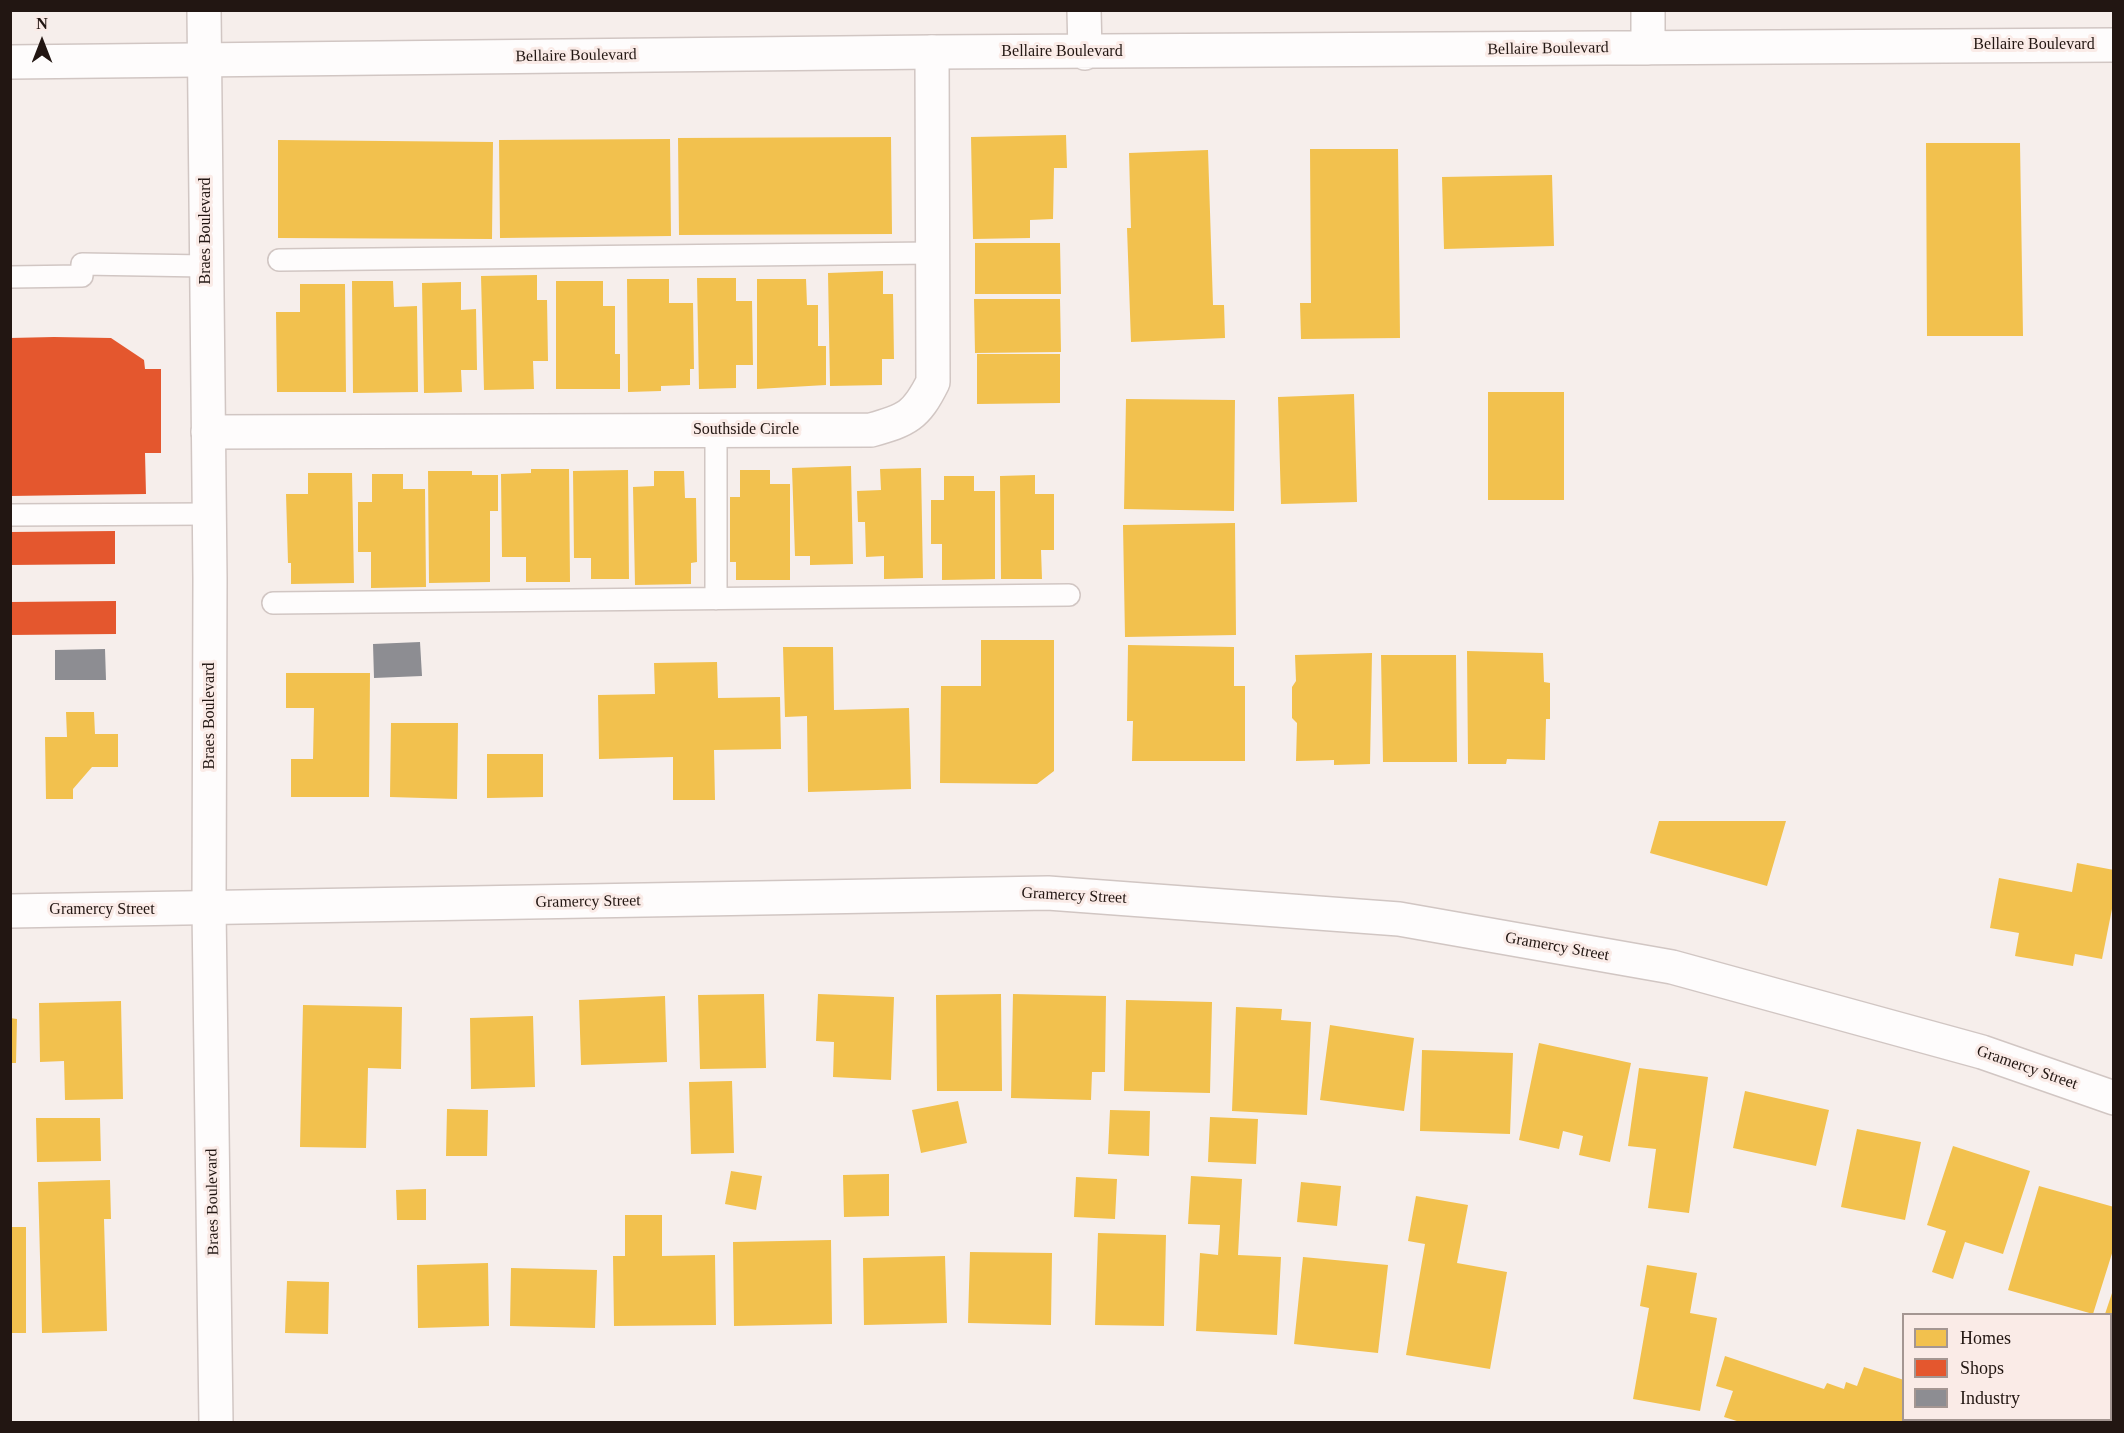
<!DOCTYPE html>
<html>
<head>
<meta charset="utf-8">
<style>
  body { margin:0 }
  #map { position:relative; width:2124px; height:1433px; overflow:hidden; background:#f6eeeb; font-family:Georgia,serif }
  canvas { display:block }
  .frame { position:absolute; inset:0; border:12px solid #221612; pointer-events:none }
  .legend { position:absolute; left:1902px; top:1313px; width:210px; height:108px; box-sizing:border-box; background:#faebe7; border:2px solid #a49692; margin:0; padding:8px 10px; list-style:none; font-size:18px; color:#221612 }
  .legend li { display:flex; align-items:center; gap:12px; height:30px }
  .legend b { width:30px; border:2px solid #a49692 }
  .north { position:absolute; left:12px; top:12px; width:60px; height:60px; -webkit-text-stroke:4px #faebe7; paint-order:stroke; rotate:0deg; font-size:16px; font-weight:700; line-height:24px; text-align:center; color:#221612 }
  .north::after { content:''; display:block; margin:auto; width:21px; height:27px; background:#221612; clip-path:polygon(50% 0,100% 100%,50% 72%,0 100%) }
</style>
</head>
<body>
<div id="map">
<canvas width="2124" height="1433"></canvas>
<div class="frame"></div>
<ul class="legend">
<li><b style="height:16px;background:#f2c14e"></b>Homes</li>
<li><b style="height:16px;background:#e4572e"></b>Shops</li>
<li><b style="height:16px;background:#8d8d92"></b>Industry</li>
</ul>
<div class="north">N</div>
</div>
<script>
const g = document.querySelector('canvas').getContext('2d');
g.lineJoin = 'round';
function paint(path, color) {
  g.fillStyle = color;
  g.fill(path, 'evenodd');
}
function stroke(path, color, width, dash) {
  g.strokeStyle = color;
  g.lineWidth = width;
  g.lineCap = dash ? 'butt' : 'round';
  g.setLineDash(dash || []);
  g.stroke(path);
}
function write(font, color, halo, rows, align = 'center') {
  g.font = font + ' Georgia,serif';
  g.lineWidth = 6;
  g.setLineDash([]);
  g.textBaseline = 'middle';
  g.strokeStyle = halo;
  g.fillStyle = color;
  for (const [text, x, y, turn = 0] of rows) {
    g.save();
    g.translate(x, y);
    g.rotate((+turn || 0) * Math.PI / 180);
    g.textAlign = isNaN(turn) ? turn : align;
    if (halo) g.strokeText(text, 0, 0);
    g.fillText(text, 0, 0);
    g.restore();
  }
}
const homes = new Path2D(`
  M1066,135L1067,168H1054L1053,219L1030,220V238L973,239L971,137Z
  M891,137L892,234L679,235L678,138Z
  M670,139L671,236L500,238L499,140Z
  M278,140L493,142L492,239L278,238Z
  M1926,143H2020L2023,336H1927Z
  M1310,149H1398L1400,338L1301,339L1300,303H1311Z
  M1208,150L1213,305H1224L1225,338L1131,342L1127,228H1131L1129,153Z
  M1552,175L1554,246L1444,249L1442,177Z
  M975,243H1060L1061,294H975Z
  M883,271V294H893L894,359H882V385L830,386L828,273Z
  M537,275V300H547L548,361H533L534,389L484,390L481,276Z
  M697,278H736V301H752L753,365H736V388L699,389Z
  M627,279H669V303H693L694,369H690V385L661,386V391L628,392Z
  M757,279H806L807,305H818V346H826V385L757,389Z
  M352,281H393L394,307L417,306L418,392L353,393Z
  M556,281H603V306H615V354H620V389H556Z
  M461,282V310L476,309L477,370H461L462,392L424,393L422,283Z
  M300,284H345L346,392H277L276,312H300Z
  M974,299H1060L1061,352L975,353Z
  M977,354H1060V403L977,404Z
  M1488,392H1564V500H1488Z
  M1354,394L1357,502L1281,504L1278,397Z
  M1126,399L1235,400L1234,511L1124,509Z
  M851,466L853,564L810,565V556H795L792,468Z
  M921,468L923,578L884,579V556L866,557L865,522H858L857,491L881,490L880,469Z
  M531,469H569L570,582H526V557H502L501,474L531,473Z
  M628,470L629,579H591V558H574L573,471Z
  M740,470H770V484H790V580H736V562H730V497H740Z
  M428,471H472V475H498V511H490V582L429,583Z
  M654,471H684L685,498H696L697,562L691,563V584L635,585L633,487L654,486Z
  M308,473H352L354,583L291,584V563H288L286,494H308Z
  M372,474H403V489H425L426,587L371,588V552H358V502H372Z
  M1035,475V494H1054V550H1041L1042,579H1001L1000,476Z
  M944,476H974V491H995V579L942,580V544H931V500H944Z
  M1235,523L1236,635L1125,637L1123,525Z
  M981,640H1054V771L1037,784L940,783L941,686H981Z
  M1128,645L1234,647V686H1245V761H1132L1133,721H1127Z
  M783,647H833L834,710L909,708L911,789L808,792L807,716L785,717Z
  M1467,651L1543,653L1544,682L1550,683V719H1546L1545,760L1507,759L1506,764H1468Z
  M1372,653L1370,764L1334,765V760L1296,761L1297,723L1292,718V687L1296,681L1295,655Z
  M1381,655H1456L1457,762H1383Z
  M717,662L718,698L780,697L781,749L714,750L715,800H673V757L599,759L598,695L655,694L654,663Z
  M286,673H370L369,797H291V759H313L314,708H286Z
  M66,712H94L95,734H118V767H92L73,789V799H46L45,737H67Z
  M391,723H458L457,799L390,797Z
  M487,754H543V797L487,798Z
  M1659,821H1786L1767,886L1650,853Z
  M2077,863L2114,870V899L2102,959L2075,954L2073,966L2015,956L2019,933L1990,928L1999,878L2072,892Z
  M764,994L766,1068L700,1069L698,995Z
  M818,994L894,997L891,1080L833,1077L834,1042L816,1041Z
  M1001,994L1002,1091H937L936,995Z
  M1013,994L1106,996L1105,1072H1092L1091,1100L1011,1098Z
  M665,996L667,1062L581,1065L579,1000Z
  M1126,1000L1212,1002L1210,1093L1124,1091Z
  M121,1001L123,1099L65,1100L64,1061L40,1062L39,1003Z
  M303,1005L402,1007L401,1069L368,1068L366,1148L300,1147Z
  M1236,1007L1282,1009L1281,1020L1311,1022L1307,1115L1232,1111Z
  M533,1016L535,1087L471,1089L470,1018Z
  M10,1018L17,1019L16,1063H10Z
  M1330,1025L1414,1038L1404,1111L1320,1100Z
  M1539,1043L1631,1063L1610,1162L1579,1155L1583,1136L1563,1131L1559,1149L1519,1140Z
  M1422,1050L1513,1053L1510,1134L1420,1131Z
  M1639,1068L1708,1077L1689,1213L1648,1208L1656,1149L1628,1146Z
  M732,1081L734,1153L691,1154L689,1082Z
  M1745,1091L1829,1110L1816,1166L1733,1148Z
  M958,1101L967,1143L921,1153L912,1110Z
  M447,1109L488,1110L487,1156H446Z
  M1110,1110L1150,1111L1149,1156L1108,1154Z
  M1210,1117L1258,1119L1256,1164L1208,1162Z
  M36,1118H100L101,1161L37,1162Z
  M1857,1129L1921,1142L1905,1220L1841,1207Z
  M1953,1146L2030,1171L2003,1254L1965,1242L1953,1279L1932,1272L1946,1231L1927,1225Z
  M731,1171L762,1176L756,1210L725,1204Z
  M889,1174V1216L844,1217L843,1175Z
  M1191,1176L1242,1179L1238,1255L1281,1257L1277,1335L1196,1331L1200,1253L1218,1255L1220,1225L1188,1224Z
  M1076,1177L1117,1179L1115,1219L1074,1217Z
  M110,1180L111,1219H104L107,1331L42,1333L38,1182Z
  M1301,1182L1341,1186L1337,1226L1297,1222Z
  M2039,1186L2114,1207V1247L2093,1314L2008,1290Z
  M426,1189V1220H397L396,1190Z
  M1416,1196L1468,1205L1457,1263L1507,1272L1490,1369L1406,1355L1425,1244L1408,1241Z
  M625,1215H662V1256L715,1255L716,1325L614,1326L613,1256H625Z
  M10,1227H26V1333H10Z
  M1098,1233L1166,1235L1164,1326L1095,1325Z
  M831,1240L832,1324L734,1326L733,1242Z
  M970,1252L1052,1253L1051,1325L968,1323Z
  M945,1256L947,1323L864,1325L863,1258Z
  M1303,1257L1388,1265L1378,1353L1294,1344Z
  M488,1263L489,1326L418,1328L417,1265Z
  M1647,1265L1697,1273L1690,1313L1717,1318L1700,1411L1633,1399L1649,1308L1640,1306Z
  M511,1268L597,1270L595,1328L510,1326Z
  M287,1281L329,1282L328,1334L285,1333Z
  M2114,1287V1333L2110,1332V1314H2105Z
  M1725,1356L1824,1389L1827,1383L1844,1389L1846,1382L1857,1386L1864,1367L1904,1380L1905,1422H1740L1724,1417L1733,1391L1716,1386Z
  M2110,1394H2114V1422H2077L2078,1420H2110Z
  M1954,1420H2019L2027,1422H1953Z`);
const shops = new Path2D(`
  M54,337L111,338L144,360L145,369H161V453H145L146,494L10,496V338Z
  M115,531V564L10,565V532Z
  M116,601V634L10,635V602Z`);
const industry = new Path2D(`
  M420,642L422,676L374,678L373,644Z
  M105,649L106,680H55V650Z`);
const lane = new Path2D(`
  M279,260L933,253
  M10,277L82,276V264L205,266
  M716,430V599
  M10,515L209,514
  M273,603L1069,595`);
const street = new Path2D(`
  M208,432L871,430C907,420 916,416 933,382L932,52
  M10,911L1048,893L1399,919L1672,967L1982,1052L2114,1098`);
const secondary = new Path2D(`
  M204,10L210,579L209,909L216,1422`);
const primary = new Path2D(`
  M1084,10L1085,53
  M1648,10V48
  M10,62L932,52L2114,45`);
const streetNames = [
  ["Bellaire Boulevard",2034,45],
  ["Bellaire Boulevard",1548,49,-1],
  ["Bellaire Boulevard",1062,52],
  ["Bellaire Boulevard",576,56,-1],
  ["Braes Boulevard",206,231,-90],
  ["Southside Circle",746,430],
  ["Braes Boulevard",210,716,-90],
  ["Gramercy Street",1074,896,3],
  ["Gramercy Street",588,902,-1],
  ["Gramercy Street",102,910],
  ["Gramercy Street",1557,947,10],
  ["Gramercy Street",2027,1068,19],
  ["Braes Boulevard",213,1202,-91]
];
paint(homes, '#f2c14e');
paint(shops, '#e4572e');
paint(industry, '#8d8d92');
stroke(lane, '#d1c6c3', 24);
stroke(street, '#d1c6c3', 36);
stroke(secondary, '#d1c6c3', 36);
stroke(primary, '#d1c6c3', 36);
stroke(lane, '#fefcfc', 21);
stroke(street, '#fefcfc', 33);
stroke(secondary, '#fefcfc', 33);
stroke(primary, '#fefcfc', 33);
write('16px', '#221612', '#faebe7', streetNames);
</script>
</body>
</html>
